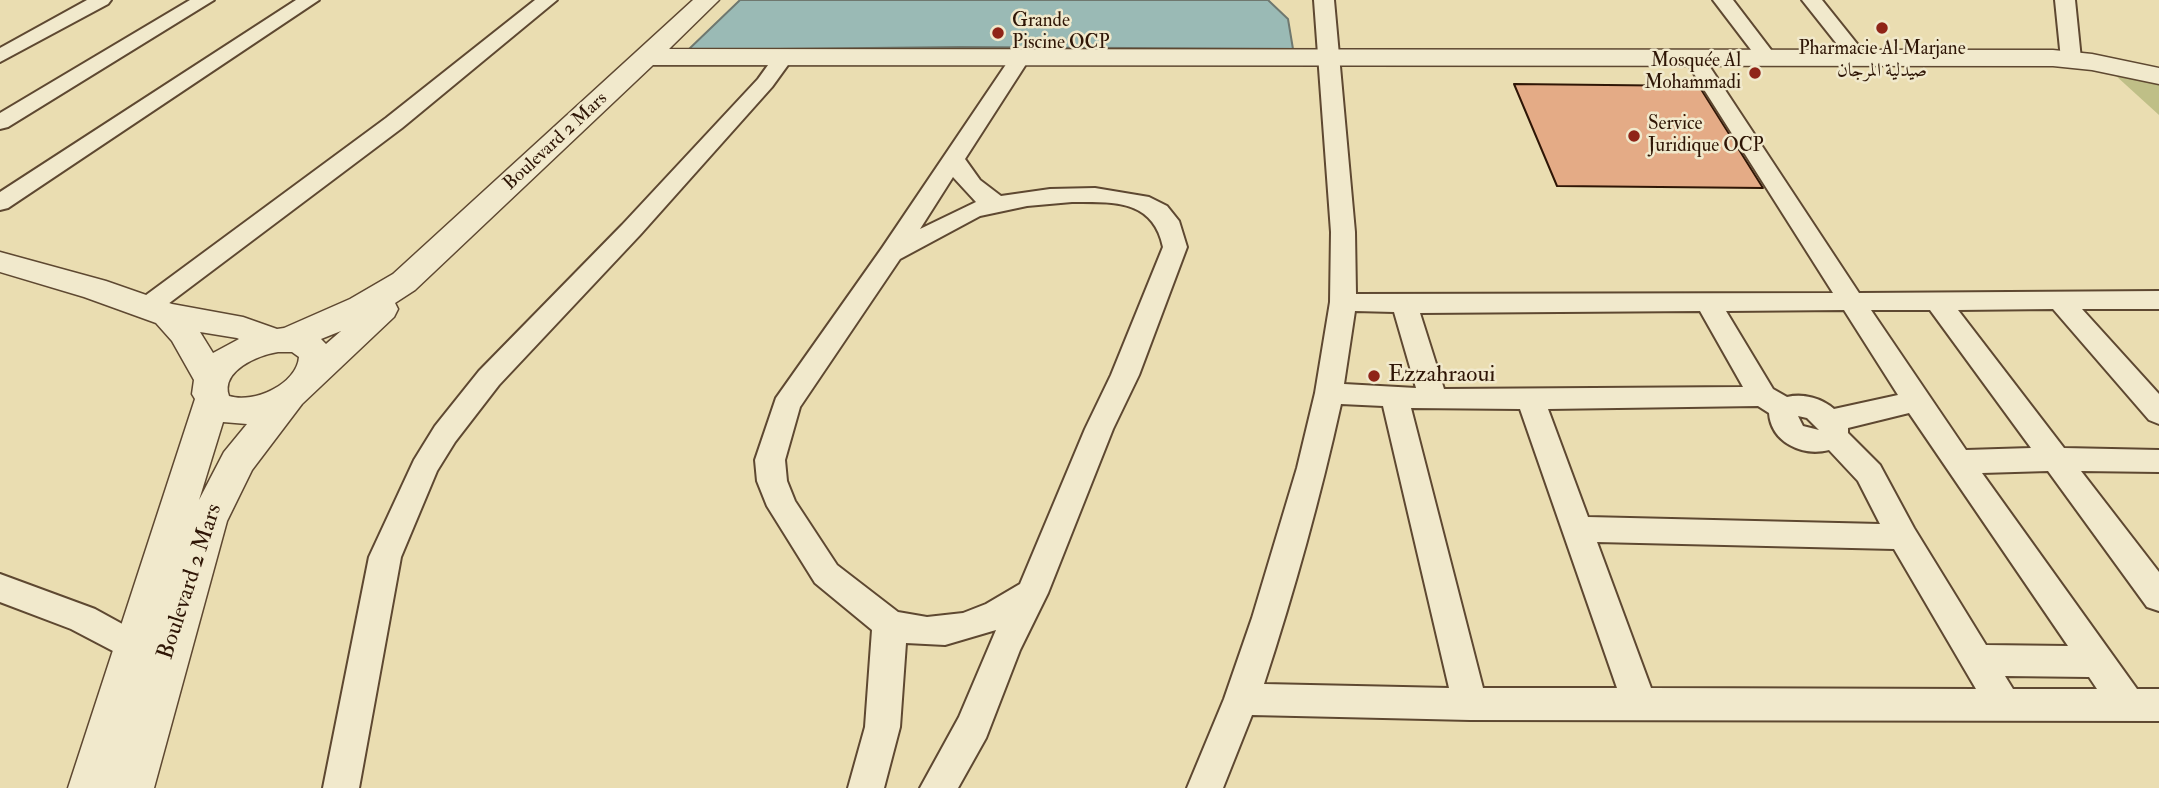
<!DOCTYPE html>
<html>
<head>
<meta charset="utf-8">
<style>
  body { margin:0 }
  canvas { display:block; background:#eaddb1 }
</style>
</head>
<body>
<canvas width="2159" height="788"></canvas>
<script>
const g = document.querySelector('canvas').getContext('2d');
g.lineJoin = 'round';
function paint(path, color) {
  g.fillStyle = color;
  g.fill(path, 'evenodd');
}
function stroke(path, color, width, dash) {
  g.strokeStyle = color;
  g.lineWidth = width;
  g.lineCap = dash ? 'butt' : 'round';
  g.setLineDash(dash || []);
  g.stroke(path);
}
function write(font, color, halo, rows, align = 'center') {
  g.font = font + ' "IM FELL Double Pica",Amiri,serif';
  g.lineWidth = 5;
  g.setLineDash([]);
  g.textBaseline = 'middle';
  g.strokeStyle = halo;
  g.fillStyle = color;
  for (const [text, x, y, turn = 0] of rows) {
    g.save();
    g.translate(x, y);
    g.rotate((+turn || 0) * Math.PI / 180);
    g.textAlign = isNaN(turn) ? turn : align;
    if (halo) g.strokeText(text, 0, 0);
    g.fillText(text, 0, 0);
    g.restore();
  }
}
const green = new Path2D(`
  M2115,75L2159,84V115Z`);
const water = new Path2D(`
  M740,0H1268L1288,19L1293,49L960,47L688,50Z`);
const building = new Path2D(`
  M1514,84L1699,86L1763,188L1557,186Z`);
const minor = new Path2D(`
  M87,0H111L108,4L0,62V48Z
  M190,0H214L8,127L0,129V113Z
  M296,0H319L8,208L0,210V192Z
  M535,0H557L402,128L156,313L147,316L138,313L134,307L138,301L386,118Z
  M1314,0H1334L1355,232L1356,294L1833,293L1684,58L1687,54H1701L1704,58L1859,293L2159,291V309H2082L2159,394V424L2149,420L2053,309L1958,310L2064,448L2159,450V472L2081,471L2159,572V611L2147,607L2048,471L1982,473L2137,689H2159V721L1470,720L1252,715L1223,788H1187L1224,699L1252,618L1297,468L1315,393L1330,302L1331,232ZM1844,310L1898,395L1834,409C1822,398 1803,393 1787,397L1773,389L1726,311ZM1871,310H1930L2031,448L1966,450ZM1355,311L1394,312L1416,388L1344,384ZM1700,311L1743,387L1444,389L1420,313ZM1341,404L1383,406L1449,688L1264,684C1294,592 1320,499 1341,404ZM1758,406L1769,413C1771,442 1802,457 1829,450L1858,481L1880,524L1588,517L1548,409ZM1411,408L1520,409L1617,688H1483ZM1909,413L2068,646L1986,645L1914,528L1880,465L1848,433V428ZM1798,416L1807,418L1819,430L1803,426ZM1597,542L1894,549L1976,689L1651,688ZM2005,676L2089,677L2097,689H2013Z
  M1713,0H1733L1778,59L1775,63H1761Z
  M1802,0H1822L1866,55L1869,59L1866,63H1852Z
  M2055,0H2075L2081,59L2078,63H2064L2061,59Z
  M783,52L790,54L793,58L772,87L640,235L499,385L455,442L437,471L401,557L359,788H323L369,557L414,460L435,426L479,371L622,225L758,79L776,54Z
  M1020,52L1027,54L1030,58L965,159L980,180L1001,196L1050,189L1095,188L1149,197L1167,206L1179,221L1187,247L1139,375L1113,429L1048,593L1020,650L986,738L958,788H920L959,717L996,630L945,645L906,643L900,727L884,788H848L865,727L872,630L815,583L767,506L757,481L755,460L776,398L882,248L1013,54ZM953,177L976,202L920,229ZM1072,202C1113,202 1153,199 1163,247L1111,375L1085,429L1020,584L986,604L963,613L927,617L898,612L837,565L795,501L787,481L785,460L800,407L900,259L980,216L1027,206Z
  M0,574L95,609L146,637L151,647L146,657L134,662L71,629L0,602Z`);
const tertiary = new Path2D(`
  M693,0H719L669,49L2053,50L2092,54L2159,68V84L2092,70L2053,66L653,65L415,290L395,303L398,309L394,317L302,404L252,470L227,521L154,788H68L195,399L192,394L194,380L172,341L156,323L84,297L0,272V252L106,281L172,304L243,317L277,329L284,328L350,299L393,274ZM341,331L326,344L321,339ZM200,332L237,338L239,339L213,353ZM278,352H292L299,357C297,384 254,404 229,396C220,371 258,355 278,352ZM223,422L247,424L224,452L199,500Z`);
const markers = [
  [1882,28,7,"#8f2418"],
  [998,33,7,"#8f2418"],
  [1755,73,7,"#8f2418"],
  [1634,136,7,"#8f2418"],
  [1374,376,7,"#8f2418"]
];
const farPoinames = [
  ["Grande",1012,22],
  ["Piscine OCP",1012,44],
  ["Pharmacie Al Marjane",1882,50,"center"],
  ["صيدلية المرجان",1882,72,"center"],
  ["Mosquée Al",1741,62,"right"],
  ["Mohammadi",1741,84,"right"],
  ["Service",1648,125],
  ["Juridique OCP",1648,147]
];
const farStreetnames = [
  ["Boulevard 2 Mars",556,142,-43]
];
const poiNames = [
  ["Ezzahraoui",1388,376]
];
const streetNames = [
  ["Boulevard 2 Mars",191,582,-72]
];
paint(green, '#bfbf87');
paint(water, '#9abab5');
stroke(water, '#6f786f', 2);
paint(building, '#e4ab86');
stroke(building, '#2f1606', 2);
stroke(minor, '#5e4831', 4);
stroke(tertiary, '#5e4831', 3);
paint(minor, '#f1e9cc');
paint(tertiary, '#f1e9cc');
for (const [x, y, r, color] of markers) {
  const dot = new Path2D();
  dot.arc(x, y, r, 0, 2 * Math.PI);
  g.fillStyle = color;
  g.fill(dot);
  stroke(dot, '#f1e9cc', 2.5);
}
write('19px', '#2f1606', '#f1e9cc', farPoinames, 'left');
write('19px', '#2f1606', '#f1e9cc', farStreetnames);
write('23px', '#2f1606', '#f1e9cc', poiNames, 'left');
write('23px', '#2f1606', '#f1e9cc', streetNames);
</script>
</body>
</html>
